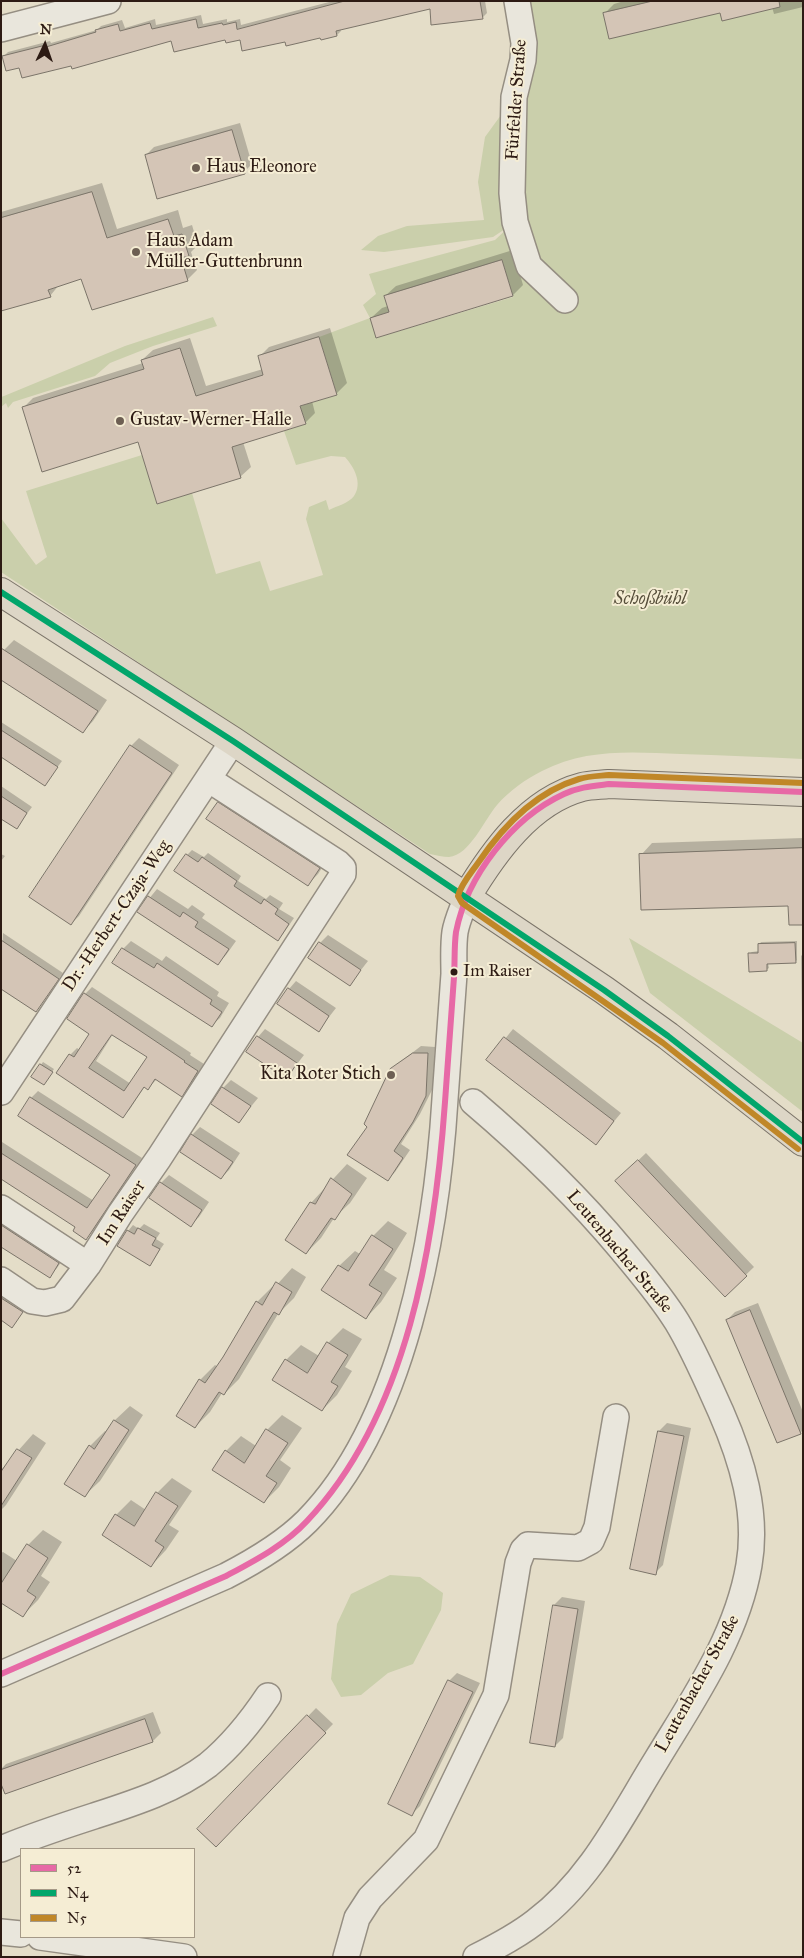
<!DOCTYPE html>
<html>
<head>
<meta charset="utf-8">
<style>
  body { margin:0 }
  #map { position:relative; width:804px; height:1958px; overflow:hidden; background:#e4ddc8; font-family:"IM FELL Great Primer",serif }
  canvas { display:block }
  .frame { position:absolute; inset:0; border:2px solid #2d1b14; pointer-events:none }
  .legend { position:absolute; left:20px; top:1848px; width:175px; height:90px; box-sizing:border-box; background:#f5edd4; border:1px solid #a59987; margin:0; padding:6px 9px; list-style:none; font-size:15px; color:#2d1b14 }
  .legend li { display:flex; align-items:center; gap:10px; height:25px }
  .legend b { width:25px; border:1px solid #a59987 }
  .north { position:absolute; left:20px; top:20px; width:50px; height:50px; -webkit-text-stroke:4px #f5edd4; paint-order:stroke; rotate:3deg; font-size:14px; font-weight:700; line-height:20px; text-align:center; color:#2d1b14 }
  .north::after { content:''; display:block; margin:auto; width:18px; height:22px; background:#2d1b14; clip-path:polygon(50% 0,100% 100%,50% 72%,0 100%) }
</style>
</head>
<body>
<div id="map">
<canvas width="804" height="1958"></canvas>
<div class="frame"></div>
<ul class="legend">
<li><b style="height:6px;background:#e769a6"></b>52</li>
<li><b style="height:6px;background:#02a66b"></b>N4</li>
<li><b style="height:6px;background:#c08728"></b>N5</li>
</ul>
<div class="north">N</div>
</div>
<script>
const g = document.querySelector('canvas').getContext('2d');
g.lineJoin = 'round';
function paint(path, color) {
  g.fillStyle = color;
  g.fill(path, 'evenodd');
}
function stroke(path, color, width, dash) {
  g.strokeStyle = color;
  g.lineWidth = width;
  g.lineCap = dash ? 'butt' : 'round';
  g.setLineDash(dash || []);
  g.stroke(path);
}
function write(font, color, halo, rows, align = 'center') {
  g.font = font + ' "IM FELL Great Primer",serif';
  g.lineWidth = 4;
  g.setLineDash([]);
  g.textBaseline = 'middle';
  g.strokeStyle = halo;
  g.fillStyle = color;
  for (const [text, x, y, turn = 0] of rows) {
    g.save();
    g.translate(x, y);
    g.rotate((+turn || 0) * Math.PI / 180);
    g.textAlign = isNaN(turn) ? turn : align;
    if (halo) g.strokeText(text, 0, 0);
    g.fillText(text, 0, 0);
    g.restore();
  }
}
const green = new Path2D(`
  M525,1H803V759C762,757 721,755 681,754C633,752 586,748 542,771C526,779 509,791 497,805C484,820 470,855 449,857C443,857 436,855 430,854L1,572V518L36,565L47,557L26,491L142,455L157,504L192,493L216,574L260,561L270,591L323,575L306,519L309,507L326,500L329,510C337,506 349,503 354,496C363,483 354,467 345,457L331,456L296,465L284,431L306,424L300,406L337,395L319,337L370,318L363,305L376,294L369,274L495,240L511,225L493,237L384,252L361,250L378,236L407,226L484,220L478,182L485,137L514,97ZM502,260L513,297L376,338L389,312L384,296Z
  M213,317L217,326L153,346L110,363L95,376L13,402L8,408L6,403L1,407V397L4,396L125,346Z
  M629,938L803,1043V1112L650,993Z
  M390,1575L420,1577L443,1593L441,1610L413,1664L388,1673L361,1695L341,1697L331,1679L337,1624L351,1594Z`);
const shadow = new Path2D(`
  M333,1H437L340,28L341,31L337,35L286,40L240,38L172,39L72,64L4,56L8,52L50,41L51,43L97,30L101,26L122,20L125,28L155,19L156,25L201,15L203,24L227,19V22L240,19L241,25Z
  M456,1H485L487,13L482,18Z
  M624,1H803V7L774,14L772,7L720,11L604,14L614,4Z
  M240,123L252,164L244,172L146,155L154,147Z
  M102,183L117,229L178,210L183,228L192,225L198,245L191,252L197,270L187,280L82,277L59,285L50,296L1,309V212Z
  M513,250L523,285L513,295L371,318L382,308L388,306L385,296L396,286Z
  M330,328L347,383L337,393L312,401L315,413L305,423L243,442L251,467L240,477L139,440L23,408L33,398L143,363L142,360L153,350L190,338L206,386L263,369L259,357L269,347Z
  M14,640L107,700L93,721L83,732L4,650Z
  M1,722L62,761L45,784L1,756Z
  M139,738L179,765L79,916L71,924L31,897L131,746Z
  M1,786L32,807L16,828L1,818Z
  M229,793L329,857L318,874L307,885L219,803Z
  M803,838V924L789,904L641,855L652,843Z
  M192,850L204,857L208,853L241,876L238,881L266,899L270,895L283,903L279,909L294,918L283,934L278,939L187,855Z
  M1,854L5,856L1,861Z
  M157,889L188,909L192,905L205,914L202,918L236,941L226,955L218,963L139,911Z
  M3,933L63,973L36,1011L1,987Z
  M328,935L368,961L350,984L320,943Z
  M131,941L162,961L166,956L219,992L217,996L229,1003L220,1018L212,1025L123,949Z
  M797,941V960L795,962L768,963L769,968L766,970L749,954L752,952L759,951V945L761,942Z
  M803,954V1021H802L801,956Z
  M296,981L336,1008L318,1031L289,989Z
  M92,987L191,1053L190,1055L204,1064L189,1088L182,1095L157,1079L148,1088L145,1086L130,1109L123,1116L70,1055L77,1048L80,1050L91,1034L85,994ZM113,1034L149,1057L131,1084L96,1061Z
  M265,1029L304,1055L287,1077L258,1037Z
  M513,1029L621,1113L596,1143L488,1060Z
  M421,1046L435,1047L433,1088L420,1114L401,1144L410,1150L395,1172L388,1179L369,1126L391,1069Z
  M43,1062L54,1069L46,1081L33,1076Z
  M231,1080L258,1098L239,1121L223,1088Z
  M38,1091L142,1158L93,1231L86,1238L77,1226L1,1177L2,1142L94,1201L111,1175L31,1098Z
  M200,1127L240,1153L229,1170L221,1178L192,1135Z
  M646,1153L754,1267L725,1295L625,1173Z
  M347,1164L367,1178L350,1203L334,1218L321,1238L306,1253L311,1203Z
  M169,1175L209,1202L199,1217L191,1225L161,1183Z
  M1,1212L66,1255L57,1268L50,1276L1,1245Z
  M388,1221L407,1233L384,1270L397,1278L381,1302L366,1318L339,1266L355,1251L360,1254L373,1236Z
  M144,1224L160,1233L156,1239L164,1244L150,1264L128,1231L133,1225L139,1229Z
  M292,1268L306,1277L294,1298L278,1314L239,1379L224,1394L222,1393L210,1412L195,1427L200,1380L215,1365L218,1367L257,1302L272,1287L274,1288Z
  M1,1289L27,1307L12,1326L1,1319Z
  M758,1303L803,1412V1430L800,1433L727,1320L735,1312Z
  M343,1328L362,1339L345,1367L352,1371L337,1395L322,1410L286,1360L301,1345L319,1356L328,1343Z
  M130,1406L143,1415L100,1481L84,1496L90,1446L105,1431L107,1432L114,1421Z
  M282,1415L302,1428L280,1460L291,1468L279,1487L264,1502L226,1451L241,1436L256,1446L267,1430Z
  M667,1423L691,1428L663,1565L655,1573L659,1431Z
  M33,1434L46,1443L6,1505L1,1510V1470Z
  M172,1478L192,1491L169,1525L179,1531L166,1550L151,1566L116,1515L131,1500L146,1510L157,1493Z
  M43,1530L62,1542L41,1576L50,1582L38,1600L23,1615L1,1601V1553L3,1552L17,1561L28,1545Z
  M562,1597L585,1601L563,1738L555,1746L554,1605Z
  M457,1673L480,1683L420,1806L412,1814L449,1681Z
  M316,1708L333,1724L216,1845L199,1829Z
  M153,1712L161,1733L153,1741L6,1792L1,1780V1769L6,1764Z`);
const building = new Path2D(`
  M345,1H480L483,19L431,25L430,9L336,31L337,36L321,40L320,38L286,46L285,42L242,51L240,40L226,43L225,40L174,52L171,41L72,69L71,66L22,78L19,68L6,71L2,56L46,45V47L96,32L95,30L118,24L120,31L150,23L152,29L196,19L198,28L222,23L223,25L236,22L237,29Z
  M653,1H779L780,7L722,21L720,13L609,39L603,13Z
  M232,130L245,174L157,199L145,155Z
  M92,192L107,238L168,219L174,236L182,234L189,256L181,258L188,281L92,310L81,279L48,290L51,297L1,311V218Z
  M502,260L513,296L376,338L370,318L389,312L384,296Z
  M319,337L337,395L300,406L306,424L232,447L241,478L157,504L138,442L42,472L22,407L144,369L141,360L180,348L196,396L263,375L258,356Z
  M1,648L98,711L83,733L1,680Z
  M1,730L58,767L45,786L1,757Z
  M130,745L172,773L71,925L29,897Z
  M1,796L27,813L17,829L1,819Z
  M218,802L320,868L308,886L206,819Z
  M803,848V925H789L788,906L641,910L639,854Z
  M186,854L198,862L202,857L237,881L234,886L261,904L264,899L278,909L275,914L289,924L278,941L174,871Z
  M148,896L180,917L183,912L198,922L195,927L229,949L218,965L137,912Z
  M1,940L59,979L36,1012L1,989Z
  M319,942L361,970L350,986L308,958Z
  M795,943L796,963L767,964V971L749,972L748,953H758V944Z
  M122,948L154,968L157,963L212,1000L210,1004L222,1012L212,1027L112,963Z
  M288,988L329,1016L319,1032L277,1004Z
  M84,993L185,1061L184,1062L198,1071L182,1097L155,1079L148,1090L144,1087L123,1118L56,1073L69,1054L74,1057L89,1034L67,1019ZM112,1035L147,1057L124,1091L89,1068Z
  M257,1036L297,1063L287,1079L246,1052Z
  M504,1037L614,1121L596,1145L486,1060Z
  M413,1053H428L426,1096L413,1122L394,1151L403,1158L388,1181L347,1155L367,1127L364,1124L390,1069Z
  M40,1064L53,1072L44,1085L31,1077Z
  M222,1087L251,1106L239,1123L211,1104Z
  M30,1097L136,1165L86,1240L73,1231L75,1227L1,1179V1153L87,1208L110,1175L18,1116Z
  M191,1134L233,1162L221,1179L180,1152Z
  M638,1160L747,1276L725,1297L615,1181Z
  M331,1178L352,1194L335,1220L331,1218L306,1254L285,1240L310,1202L315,1204Z
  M160,1182L202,1210L191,1227L149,1198Z
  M1,1225L59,1263L50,1278L1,1247Z
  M138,1228L156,1238L152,1245L160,1249L150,1266L117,1246L127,1230L134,1234Z
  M372,1235L393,1249L369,1285L382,1293L366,1319L321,1290L338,1265L348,1271Z
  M276,1282L292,1292L279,1315L274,1312L224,1395L219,1392L195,1428L176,1416L199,1379L205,1383L223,1357L256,1301L262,1305Z
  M1,1298L23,1312L12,1328L1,1320Z
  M750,1310L801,1434L777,1443L726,1320Z
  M327,1342L348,1355L331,1382L338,1386L322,1411L272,1380L285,1359L307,1373Z
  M114,1420L129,1430L85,1497L64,1484L89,1445L94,1449Z
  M266,1429L288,1443L266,1476L277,1483L264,1503L212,1470L225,1450L244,1463Z
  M658,1431L684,1436L656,1575L630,1569Z
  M17,1449L32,1458L1,1506V1472Z
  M156,1492L178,1506L155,1541L164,1547L151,1567L102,1535L115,1514L134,1526Z
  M27,1544L48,1558L27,1591L36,1597L23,1617L1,1603V1584Z
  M553,1605L578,1609L555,1747L530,1743Z
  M448,1680L473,1692L412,1816L388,1804Z
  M307,1715L326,1733L216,1847L197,1829Z
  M145,1719L153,1742L5,1794L1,1784V1770Z`);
const minor = new Path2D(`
  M517,1L524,43L523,60L514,97L512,193L515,222L529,266L565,300
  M1,29L108,1
  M1,1092L233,741
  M473,1102C527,1148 577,1196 622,1250C641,1273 661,1296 677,1322C694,1350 707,1381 721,1412C742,1460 758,1512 749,1565C737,1636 694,1698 657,1759C621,1817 591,1880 535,1922C517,1936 496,1947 476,1957
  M1,1208L88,1265
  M1,1280L32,1301L45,1303L62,1299L88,1265L120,1214L159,1158L343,874V868L338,863L208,779
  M1,1674L226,1576C255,1561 284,1544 307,1521C404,1423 437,1232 445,1099C448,1058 451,1016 454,974C454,960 453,946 455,932C457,920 463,908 467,896
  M1,1849C32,1836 63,1826 94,1816C134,1803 175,1790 208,1765C231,1746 252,1720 268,1696
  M1,1932L21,1934
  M40,1937L184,1957
  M346,1957L357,1918L370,1898L426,1840L496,1695L518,1563L523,1550L528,1545L578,1548L591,1541L597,1527L616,1417`);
const major = new Path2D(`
  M1,592L233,741L604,990L668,1036L803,1142
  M467,896C493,853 529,801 582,787C590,785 600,785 609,784L803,792`);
const bus1 = new Path2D(`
  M1,1674L226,1576C254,1561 285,1545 307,1521C408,1414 435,1243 445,1102C448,1060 451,1019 454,977C455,962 454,947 456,932C467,876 512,818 564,794C579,787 593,786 609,784L803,792`);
const bus2 = new Path2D(`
  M1,592L233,741L604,990L668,1036L803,1142`);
const bus3 = new Path2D(`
  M798,1149L663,1043L462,903L458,896C461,884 471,873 478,863C503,826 535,792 579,779C589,776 599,776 609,775L803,783`);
const markers = [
  [196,168,5,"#6d5f53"],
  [136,252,5,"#6d5f53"],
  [120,421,5,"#6d5f53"],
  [454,972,4.5,"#2d1b14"],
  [391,1075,5,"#6d5f53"]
];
const busNames = [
  ["Im Raiser",463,972]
];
const streetNames = [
  ["Fürfelder Straße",517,100,-86],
  ["Dr.-Herbert-Czaja-Weg",117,916,-56],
  ["Im Raiser",122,1213,-57],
  ["Leutenbacher Straße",619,1252,50],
  ["Leutenbacher Straße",698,1684,-61]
];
const poiNames = [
  ["Haus Eleonore",206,168],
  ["Haus Adam",146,242],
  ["Müller-Guttenbrunn",146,263],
  ["Gustav-Werner-Halle",130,421],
  ["Kita Roter Stich",381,1075,"right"]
];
const parkNames = [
  ["Schoßbühl",650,600]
];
paint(green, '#cacfab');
paint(shadow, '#0003');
paint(building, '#d4c5b6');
stroke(building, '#7b7469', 1);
stroke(minor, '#958e82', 28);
stroke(major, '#7b7469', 30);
stroke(minor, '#e9e6dc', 25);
stroke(major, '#ddd6c6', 28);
stroke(bus1, '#e769a6', 6);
stroke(bus2, '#02a66b', 6);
stroke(bus3, '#c08728', 6);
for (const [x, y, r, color] of markers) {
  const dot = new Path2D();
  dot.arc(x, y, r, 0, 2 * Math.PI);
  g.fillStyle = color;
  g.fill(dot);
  stroke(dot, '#f5edd4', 2);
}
write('17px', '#2d1b14', '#f5edd4', busNames, 'left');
write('18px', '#2d1b14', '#f5edd4', streetNames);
write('18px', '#2d1b14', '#f5edd4', poiNames, 'left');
write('italic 18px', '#564e3a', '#f5edd4', parkNames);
</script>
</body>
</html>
